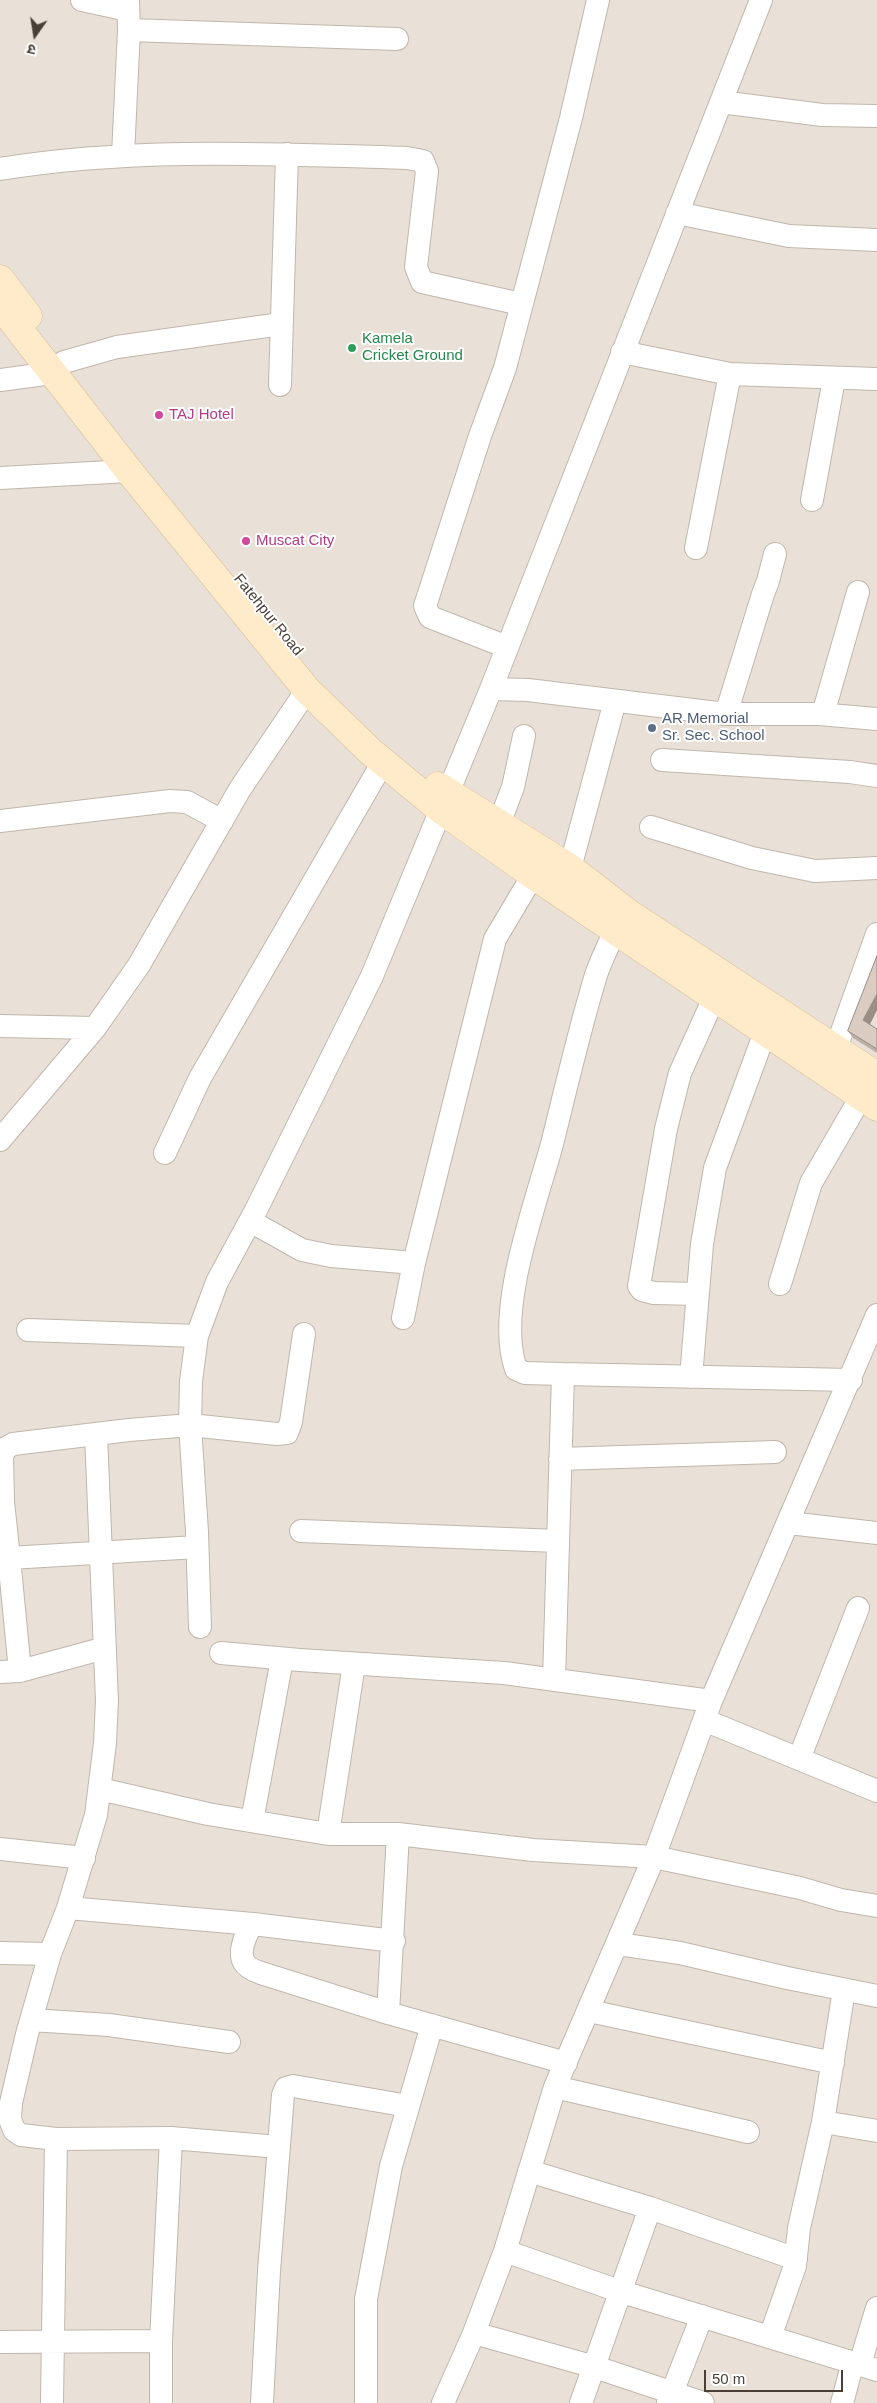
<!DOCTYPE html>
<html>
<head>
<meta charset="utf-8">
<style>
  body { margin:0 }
  #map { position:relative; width:877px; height:2403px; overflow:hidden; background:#f5efe9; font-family:Arial,"Noto Sans Devanagari",sans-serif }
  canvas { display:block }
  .north { position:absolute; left:10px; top:10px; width:50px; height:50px; -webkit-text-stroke:4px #fff; paint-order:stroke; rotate:193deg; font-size:14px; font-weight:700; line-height:20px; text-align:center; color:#493f37 }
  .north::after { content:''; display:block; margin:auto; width:18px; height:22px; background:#493f37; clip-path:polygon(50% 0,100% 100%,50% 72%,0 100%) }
  .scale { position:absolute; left:704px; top:2370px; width:139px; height:22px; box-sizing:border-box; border:2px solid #493f37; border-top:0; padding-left:6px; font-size:15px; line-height:18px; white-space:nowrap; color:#493f37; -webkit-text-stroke:4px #fff; paint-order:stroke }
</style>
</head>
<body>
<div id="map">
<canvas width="877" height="2403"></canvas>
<div class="north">उ</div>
<div class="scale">50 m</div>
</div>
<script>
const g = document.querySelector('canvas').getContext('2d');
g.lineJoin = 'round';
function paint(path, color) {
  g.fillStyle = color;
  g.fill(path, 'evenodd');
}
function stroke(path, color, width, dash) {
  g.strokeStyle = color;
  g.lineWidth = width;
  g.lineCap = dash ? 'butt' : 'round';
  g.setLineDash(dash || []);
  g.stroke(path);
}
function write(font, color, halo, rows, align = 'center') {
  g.font = font + ' Arial,sans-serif';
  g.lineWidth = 4;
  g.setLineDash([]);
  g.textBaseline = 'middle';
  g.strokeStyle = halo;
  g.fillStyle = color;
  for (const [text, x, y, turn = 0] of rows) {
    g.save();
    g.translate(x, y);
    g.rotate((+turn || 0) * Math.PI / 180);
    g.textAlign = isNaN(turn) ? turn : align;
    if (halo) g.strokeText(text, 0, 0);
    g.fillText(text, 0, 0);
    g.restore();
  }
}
const residential = new Path2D(`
  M0,0H877V2403H0Z`);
const street = new Path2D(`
  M82,0L128,10
  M129,30L397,39
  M721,102L822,115L877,116
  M123,155L129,30L128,0
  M0,169C134,147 272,154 407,158L423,161L427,171L416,267L422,282L521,304
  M677,213L789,236L877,240
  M622,352L730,374L877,379
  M64,362L117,347L281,324
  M0,380L52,373
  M280,385L287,154
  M0,478L129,471
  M812,500L834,379
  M696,548L730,374
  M507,647L430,617L425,606L480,436L505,368L571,118L598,0
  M491,689L528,690L726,714H819L877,719
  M726,714L763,594L768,581L775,554
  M823,714L858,592
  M662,760L850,772L877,776
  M0,821L170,801L187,802L222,821
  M499,824L513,787L524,736
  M651,827L752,858L815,871L877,868
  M570,868L615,701
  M615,930C609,945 601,960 596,975C579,1031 566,1088 552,1144C536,1204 495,1310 516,1369L525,1373L563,1374L851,1380
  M0,1026L95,1028
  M836,1048L877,934
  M0,1140L95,1028L139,965L240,789L307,690
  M165,1153L200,1078L383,762
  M250,1221L302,1250L331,1256L414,1263
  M780,1284L811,1183L861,1097
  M698,1294L654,1293L642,1290L639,1286L666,1129L680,1073L714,998
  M403,1318L414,1263L495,939L533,875
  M28,1330L197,1336
  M691,1377L702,1244L715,1168L765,1032
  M96,1434L107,1701L105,1743L96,1815L68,1908L50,1954L27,2034L11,2103L10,2119L14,2130L21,2135L56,2139L171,2138L279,2147
  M560,1459L775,1452
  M789,1523L877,1533
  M301,1531L558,1541
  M0,1559L9,1558L3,1502L2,1455L6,1448L13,1444L129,1430L190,1425L277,1434L287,1433L291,1422L304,1334
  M200,1627L197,1532L190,1425L191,1381L197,1336L217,1282L256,1210L372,976L491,689L761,0
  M221,1653L300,1660L504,1673L711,1701
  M20,1671L105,1648
  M0,1672L20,1671L9,1558L197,1547
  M554,1680L563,1374
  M704,1720L877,1791
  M799,1759L858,1608
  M100,1789L208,1814L328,1834H398L533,1850L654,1857L800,1888L841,1900L877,1906
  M252,1821L282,1659
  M328,1834L354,1664
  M0,1849L84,1858
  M68,1908L253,1924
  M394,1941L253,1924C246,1932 238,1952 244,1962C247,1968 255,1971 261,1973L388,2013L566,2063
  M618,1944L680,1953L787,1978L877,1996
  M0,1953L50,1954
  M589,2011L833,2063
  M388,2013L398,1834
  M31,2020L109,2025L229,2042
  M555,2087L748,2132
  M823,2122L877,2131
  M529,2171L650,2208L796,2259
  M505,2251L619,2291L877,2370
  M474,2333L595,2367L703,2403
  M770,2337L795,2266L799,2228L823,2122L844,1990
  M0,2342L161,2341
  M860,2364L877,2308
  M52,2403L56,2139
  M161,2403V2341L171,2138
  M262,2403L269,2271L283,2095L286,2088L293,2086L408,2106
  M366,2403V2299L391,2166L432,2025
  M443,2403L474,2333L505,2251L555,2087L654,1857L711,1701L877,1315
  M581,2403L650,2208
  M668,2403L702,2316
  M842,2403L853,2362`);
const secondary = new Path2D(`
  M0,279L28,316
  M0,305L129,471L307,690L371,752L440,809L533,875L877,1107
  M438,786L570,868L628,913L877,1076`);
const wall = new Path2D(`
  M877,956V1010L870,1024L877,1029V1053L853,1038L848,1031Z`);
const shadedWall = new Path2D(`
  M877,994V1010L868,1028L863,1020Z`);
const building = new Path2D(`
  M877,956V994L863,1020L877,1029V1049L848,1031Z`);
const markers = [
  [352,348,5,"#2e9e5b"],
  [159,415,5,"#d1479c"],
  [246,541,5,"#d1479c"],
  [652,728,5,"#5c6f8a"]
];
const leisureNames = [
  ["Kamela",362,339],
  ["Cricket Ground",362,356]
];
const hotelNames = [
  ["TAJ Hotel",169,415],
  ["Muscat City",256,541]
];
const streetNames = [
  ["Fatehpur Road",268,615,51]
];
const serviceNames = [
  ["AR Memorial",662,719],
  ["Sr. Sec. School",662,736]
];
paint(residential, '#e9e1d7');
stroke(street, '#c1b6ab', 24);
stroke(secondary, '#d9bf9a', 29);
stroke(street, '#fff', 22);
stroke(secondary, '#ffeac9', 28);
paint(wall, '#bbafa6');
paint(shadedWall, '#998f87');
paint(building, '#daccc1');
stroke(building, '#998f87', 1);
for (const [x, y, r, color] of markers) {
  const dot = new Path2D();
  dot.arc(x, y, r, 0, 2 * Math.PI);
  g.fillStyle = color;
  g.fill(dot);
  stroke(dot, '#fff', 2);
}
write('15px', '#27864d', '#fff', leisureNames, 'left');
write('15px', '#b23c85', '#fff', hotelNames, 'left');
write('15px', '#493f37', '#fff', streetNames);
write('15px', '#4e5e75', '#fff', serviceNames, 'left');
</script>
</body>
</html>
